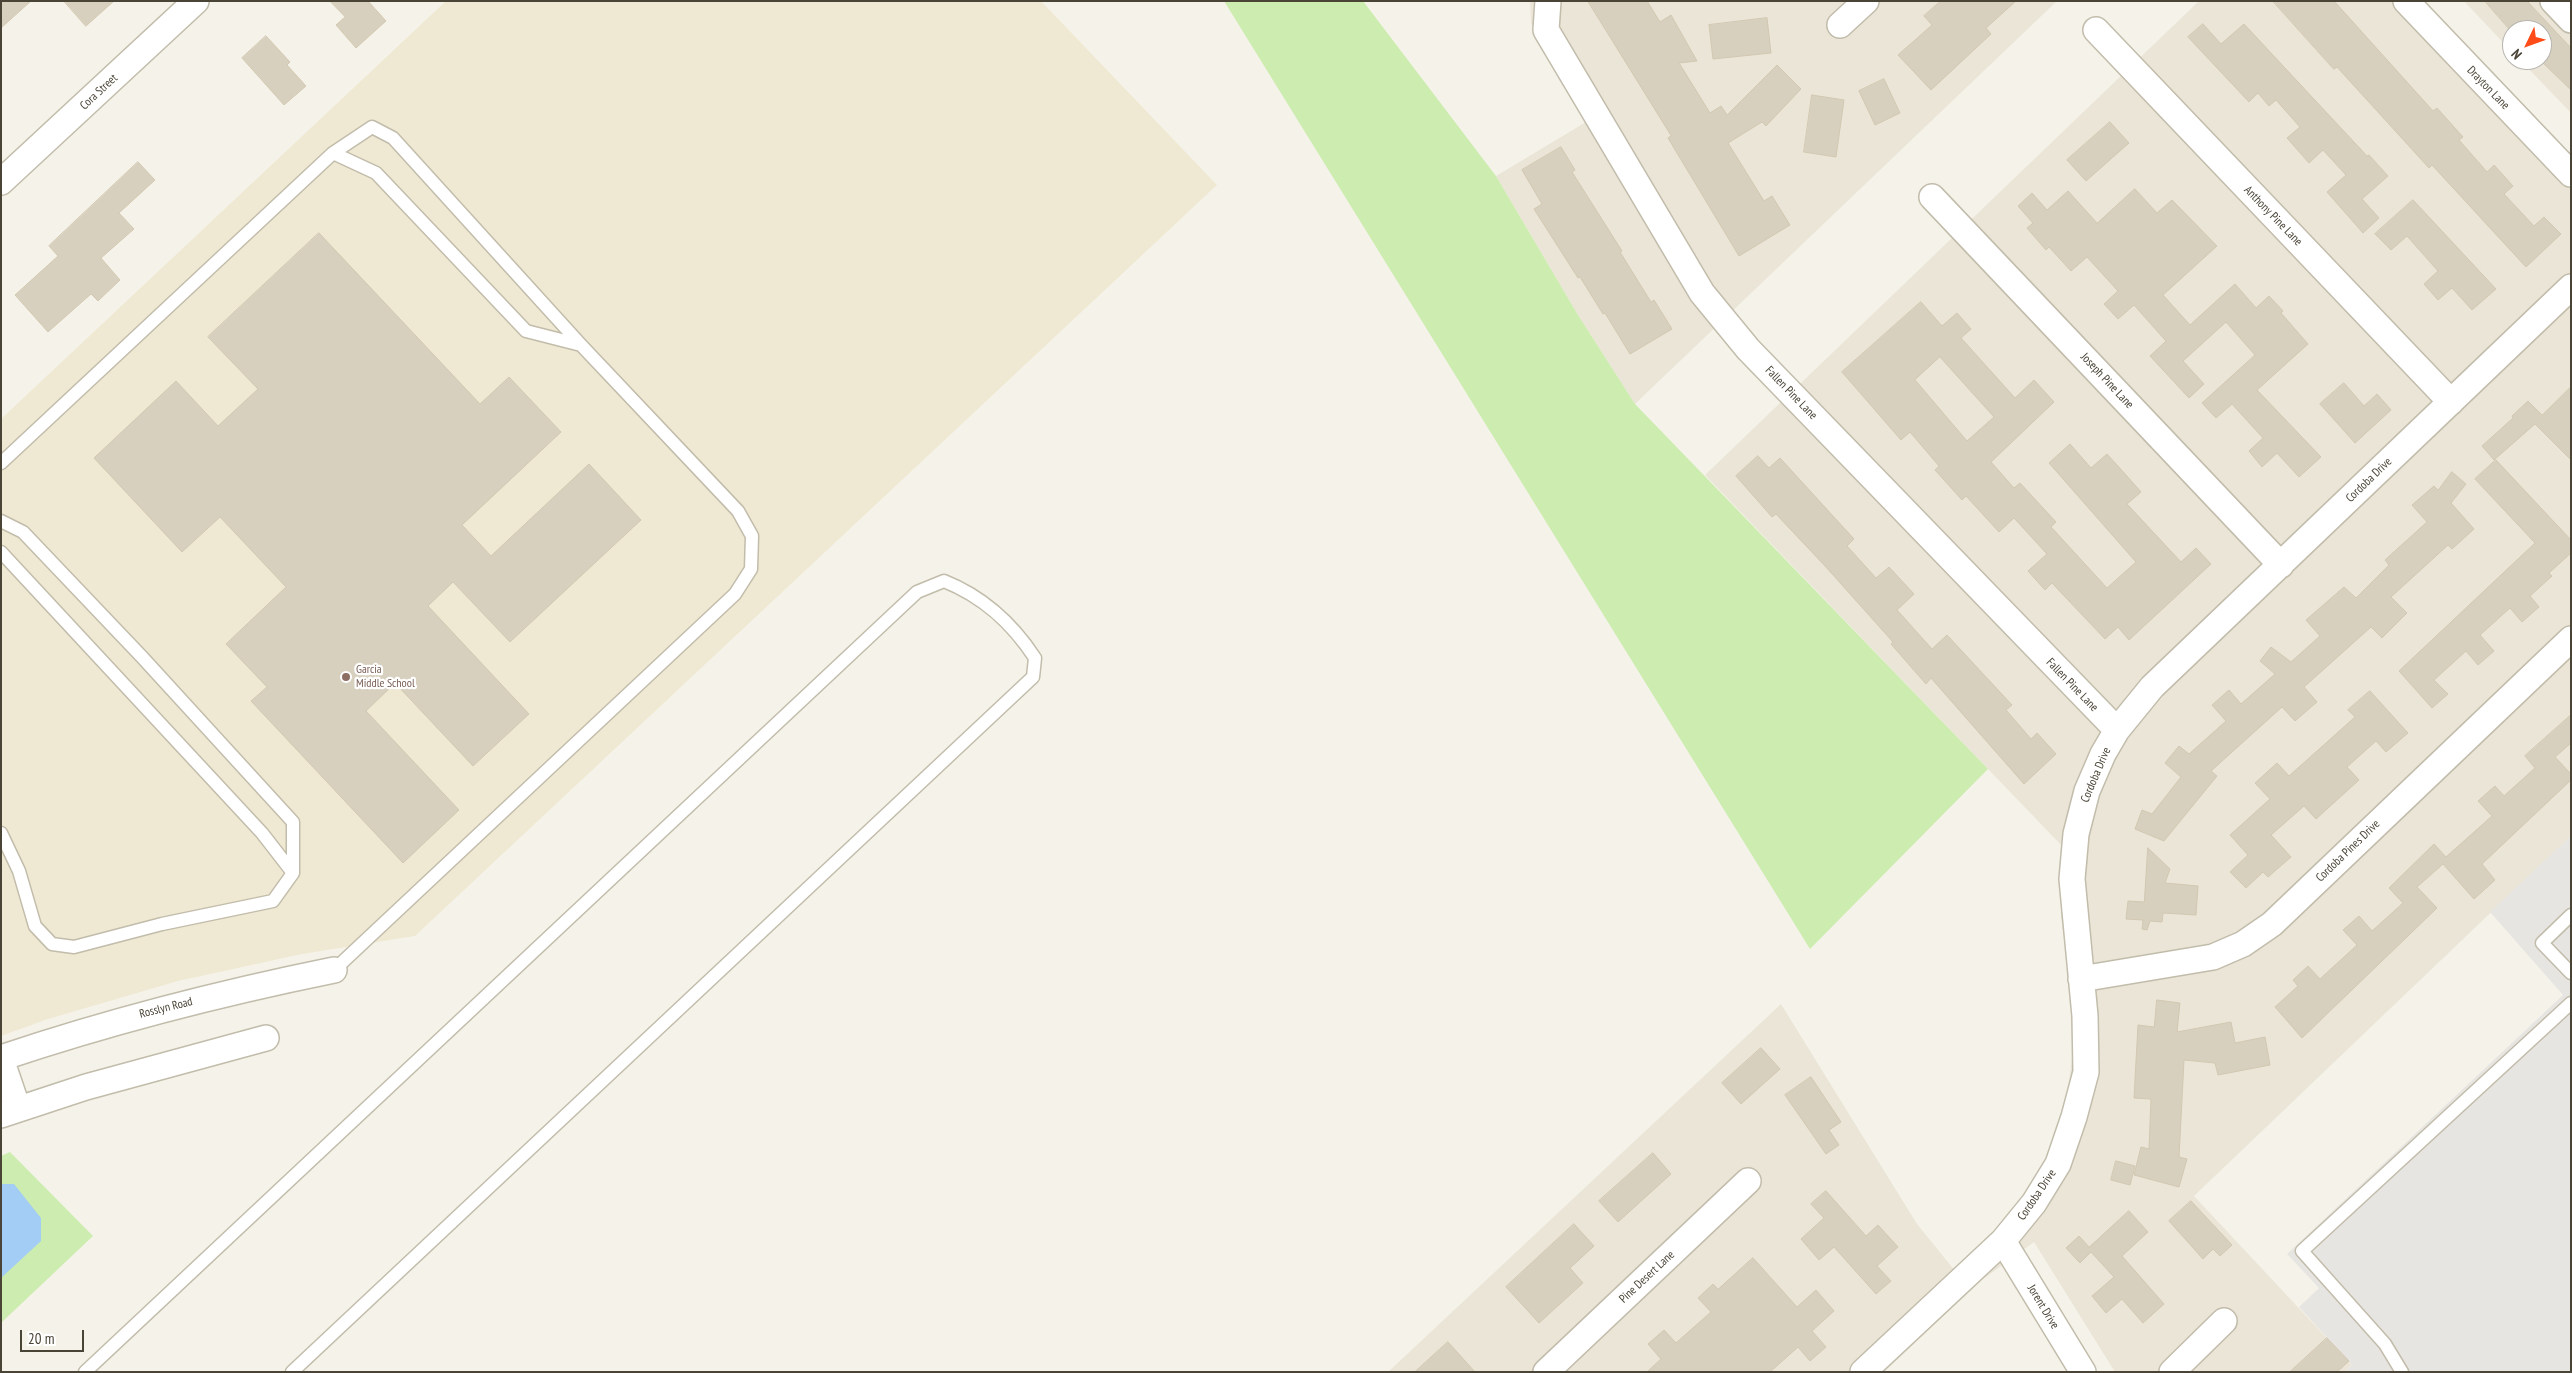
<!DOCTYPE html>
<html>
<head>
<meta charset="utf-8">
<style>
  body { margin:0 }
  #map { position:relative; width:2572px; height:1373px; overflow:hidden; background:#f5f3e9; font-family:"PT Sans Narrow",sans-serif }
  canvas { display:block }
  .frame { position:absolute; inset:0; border:2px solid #4a4437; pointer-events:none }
  .north { position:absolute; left:2502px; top:20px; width:50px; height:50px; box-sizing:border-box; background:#fff; border:1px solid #b7b4af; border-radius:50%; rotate:228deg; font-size:14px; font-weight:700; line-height:20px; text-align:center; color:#4a4437 }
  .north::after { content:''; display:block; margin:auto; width:18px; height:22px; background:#ff4b17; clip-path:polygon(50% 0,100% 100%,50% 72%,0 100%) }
  .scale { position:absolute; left:20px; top:1330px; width:64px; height:22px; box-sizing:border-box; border:2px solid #4a4437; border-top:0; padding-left:6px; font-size:15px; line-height:18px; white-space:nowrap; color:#4a4437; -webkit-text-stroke:4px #fff; paint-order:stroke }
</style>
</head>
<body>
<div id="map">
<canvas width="2572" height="1373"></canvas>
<div class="frame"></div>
<div class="north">N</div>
<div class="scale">20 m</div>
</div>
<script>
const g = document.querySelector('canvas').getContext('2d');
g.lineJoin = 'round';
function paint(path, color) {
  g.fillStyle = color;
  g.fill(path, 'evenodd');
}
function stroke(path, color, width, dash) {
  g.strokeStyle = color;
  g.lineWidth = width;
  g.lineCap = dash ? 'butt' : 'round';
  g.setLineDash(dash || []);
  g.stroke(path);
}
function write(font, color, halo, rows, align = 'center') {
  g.font = font + ' "PT Sans Narrow",sans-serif';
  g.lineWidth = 4.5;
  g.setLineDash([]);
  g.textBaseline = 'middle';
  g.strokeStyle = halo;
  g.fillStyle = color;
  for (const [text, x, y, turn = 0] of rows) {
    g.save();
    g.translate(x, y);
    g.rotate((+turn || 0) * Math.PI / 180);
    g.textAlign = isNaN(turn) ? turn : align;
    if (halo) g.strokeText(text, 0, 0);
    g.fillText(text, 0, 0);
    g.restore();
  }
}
const residential = new Path2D(`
  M1530,1H2057L1635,404L1578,315L1496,176L1586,122L1538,43L1531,23Z
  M2199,1H2420L2571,159V836L2194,1196L2352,1365L2345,1372H2115L2034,1242L1982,1280L1884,1372H1388L1781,1004L1917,1224L1956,1272L2002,1227L2027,1191L2049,1152L2066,1104L2073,1050L2071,994L2061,916L2063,847L1705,475Z
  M2464,1H2571V113L2520,60H2542V30H2512V52Z`);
const education = new Path2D(`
  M446,1H1041L1217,185L415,936L302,954L178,981L48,1019L1,1036V419Z`);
const green = new Path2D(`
  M1224,1H1363L1496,176L1578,315L1635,404L1988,769L1810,949Z
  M10,1152L93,1236L1,1323V1156Z`);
const parking = new Path2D(`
  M2571,836V1372H2345L2352,1365L2299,1307L2319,1288L2287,1254L2563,995L2490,912Z`);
const water = new Path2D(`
  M1,1184H14L41,1218V1241L1,1278Z`);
const building = new Path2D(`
  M1,1H31L1,28Z
  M64,1H114L86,26Z
  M330,1H368L386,21L356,48L336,25L345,17Z
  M1588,1H1647L1660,22L1671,15L1697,61L1679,63L1710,113L1721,106L1727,115L1777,65L1801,89L1766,126L1762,122L1728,143L1764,201L1772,196L1790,225L1739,256L1668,138L1671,136Z
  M1941,1H2016L1986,28L1991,34L1931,90L1898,55L1932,25L1924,16Z
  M2273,1H2334L2433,111L2437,108L2463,137L2459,140L2487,172L2494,165L2513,186L2504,194L2534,226L2544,217L2561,234L2526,267L2432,165L2429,168L2337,67L2334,69Z
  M2485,1H2527L2571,48V90L2540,60H2542V30L2512,29V32Z
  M1767,18L1771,53L1713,59L1709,25Z
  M2203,24L2221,44L2244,24L2367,156L2369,155L2388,176L2362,199L2379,218L2363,233L2327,192L2346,175L2323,150L2309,163L2287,138L2300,127L2276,100L2269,106L2258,93L2249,102L2203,53L2188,37Z
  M266,36L290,62L287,65L306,86L284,105L242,58Z
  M1884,79L1900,113L1875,125L1859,91Z
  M1812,95L1844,100L1836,157L1804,152Z
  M2110,122L2129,143L2086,181L2067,160Z
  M1561,147L1575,170L1572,172L1622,251L1620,252L1651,302L1654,300L1672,329L1630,354L1605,313L1603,314L1580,277L1578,278L1534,209L1542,204L1522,170Z
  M138,162L155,180L119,213L134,229L101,258L120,280L98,301L91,294L48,332L15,295L58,256L49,246Z
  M2135,189L2157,213L2172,200L2217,246L2163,295L2190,325L2235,284L2256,308L2269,296L2283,311L2281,313L2308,344L2257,390L2321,457L2299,477L2277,453L2262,467L2249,451L2263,438L2232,404L2216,418L2202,403L2255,355L2226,322L2183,361L2204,384L2189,398L2150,356L2166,341L2134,305L2118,319L2104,304L2118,291L2087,257L2071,271L2049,247L2046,250L2027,228L2033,223L2018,206L2032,193L2047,210L2068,191L2097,223Z
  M2413,200L2496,289L2472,310L2452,288L2438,300L2424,284L2438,271L2407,236L2391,250L2375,234Z
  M319,233L480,404L509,377L561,432L462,525L491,556L589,464L641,520L510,642L453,582L428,606L529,714L473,766L395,683L366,711L459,810L403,863L251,701L267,687L226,644L286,587L220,517L182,552L94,458L176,381L218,426L258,389L208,337Z
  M1921,302L1942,326L1957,313L1971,329L1961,338L2015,398L2034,380L2054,402L1991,462L2014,488L2020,483L2056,522L2051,527L2107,588L2136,562L2049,463L2070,444L2091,468L2107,454L2126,475L2141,492L2127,504L2181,562L2196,548L2211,564L2129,640L2118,627L2105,639L2052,583L2045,590L2028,571L2047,554L2014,518L1999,532L1966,496L1962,500L1935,470L1939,466L1910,432L1901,440L1842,372ZM1940,357L1994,417L1967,441L1915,380Z
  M2344,383L2364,406L2377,394L2391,410L2355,443L2320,404Z
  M2571,387V460L2535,424L2494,460L2482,446L2513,418L2512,416L2528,401L2542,415Z
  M1758,456L1769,468L1780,458L1854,539L1847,546L1876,578L1889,567L1914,594L1897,610L1932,649L1947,635L2012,705L2006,710L2031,739L2037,733L2056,754L2024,784L1931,678L1926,684L1891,644L1893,642L1825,566L1776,514L1772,517L1736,476Z
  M2496,460L2571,540V553L2549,573L2552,576L2530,596L2539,607L2522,622L2510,608L2480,635L2494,651L2478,665L2466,651L2434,680L2448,694L2432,708L2399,671L2535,543L2475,479Z
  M2452,472L2466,484L2451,503L2474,529L2452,549L2448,545L2391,597L2407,613L2382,638L2371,627L2304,687L2317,702L2295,721L2282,707L2211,771L2217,776L2164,841L2135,829L2142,810L2152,814L2181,777L2165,763L2179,746L2189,754L2226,721L2212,705L2229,690L2241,704L2275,674L2260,661L2271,647L2291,662L2320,636L2306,620L2344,587L2356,598L2389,565L2385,560L2427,522L2412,505L2434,486L2438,490Z
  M2370,691L2408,733L2386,752L2376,741L2347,767L2359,780L2316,819L2304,806L2271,835L2291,857L2268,877L2263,872L2246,888L2230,872L2248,855L2230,835L2270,799L2255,783L2277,763L2289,776L2355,717L2348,710Z
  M2571,715V743L2555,757L2571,774V780L2482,864L2495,880L2474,899L2443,864L2417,887L2437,908L2302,1038L2275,1007L2298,986L2293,980L2308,966L2320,979L2357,945L2343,930L2359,916L2372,931L2403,903L2389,888L2434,844L2446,857L2492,816L2478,801L2495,786L2504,796L2535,768L2525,756Z
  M2148,848L2170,869L2165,883L2198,886L2196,915L2163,913L2162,922L2150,921L2147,930L2142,929L2143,920L2126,919L2128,901L2144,902Z
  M2157,1000L2180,1003L2177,1032L2231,1022L2235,1043L2265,1037L2270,1065L2218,1075L2215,1063L2184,1060L2179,1157L2187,1159L2179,1187L2134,1175L2141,1147L2149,1149L2151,1099L2134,1098L2138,1025L2154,1027Z
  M1761,1048L1780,1069L1741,1104L1722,1083Z
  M1811,1077L1841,1122L1829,1130L1839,1145L1826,1154L1785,1095Z
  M1653,1153L1671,1174L1618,1222L1599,1201Z
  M2116,1161L2135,1166L2130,1185L2111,1180Z
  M1826,1191L1866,1236L1878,1225L1898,1247L1877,1266L1891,1281L1876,1294L1834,1247L1819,1260L1801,1239L1824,1218L1811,1204Z
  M2191,1201L2232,1245L2220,1256L2213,1249L2203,1259L2169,1221Z
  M2129,1211L2148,1232L2122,1256L2164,1304L2143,1323L2122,1299L2106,1313L2092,1296L2114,1277L2091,1252L2080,1263L2066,1248L2079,1236L2089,1247Z
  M1574,1224L1594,1246L1570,1268L1583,1283L1539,1323L1506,1287Z
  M1753,1258L1797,1307L1816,1290L1834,1311L1812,1331L1826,1347L1810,1361L1798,1347L1770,1372H1647L1661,1359L1648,1344L1664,1330L1676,1343L1711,1312L1698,1298L1713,1284L1718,1289Z
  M2327,1338L2349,1361L2337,1372H2290Z
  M1448,1342L1475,1372H1415Z`);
const lane = new Path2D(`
  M333,153L376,173L526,331L581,345
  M1,463L333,153L372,127L393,138L581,345L738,511L752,536L751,569L735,594L334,970
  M1,521L23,532L142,657L293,822V873L273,901L162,924L74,947L52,944L35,926L19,871L1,833
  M1,552L262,833L293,873
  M2571,915L2542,943L2571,973
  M85,1372L917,592L944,581C984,597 1012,623 1035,658L1033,677C785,908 540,1141 292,1372
  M2402,1372L2385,1344L2302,1251L2571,1003`);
const street = new Path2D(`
  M1548,1L1546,30L1702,293L1748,349L2117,730
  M2406,1L2571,174
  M2553,1L2571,20
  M1840,25L1866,1
  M2096,30L2451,402
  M1,182L196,1
  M1932,197L2281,565
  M2081,979L2213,957L2243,944L2272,924L2571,639
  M1,1058C111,1021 221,993 334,970
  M1,1059L18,1109
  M1,1115L86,1087L266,1038
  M2003,1241L2083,1372
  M1546,1372L1748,1181
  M1863,1372L2003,1241L2034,1203L2058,1164L2074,1117L2086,1072L2085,1016L2072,879L2076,834L2087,791L2103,754L2117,730L2152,687L2571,287
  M2172,1372L2224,1321`);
const markers = [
  [346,677,5,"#8d6e63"]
];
const streetNames = [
  ["Drayton Lane",2488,88,46],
  ["Cora Street",99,92,-43],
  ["Anthony Pine Lane",2273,216,46],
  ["Joseph Pine Lane",2107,381,47],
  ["Fallen Pine Lane",1791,393,46],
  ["Cordoba Drive",2369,480,-44],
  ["Fallen Pine Lane",2072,685,46],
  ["Cordoba Drive",2096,775,-67],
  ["Cordoba Pines Drive",2348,851,-44],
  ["Rosslyn Road",166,1008,-14],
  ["Cordoba Drive",2037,1195,-56],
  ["Pine Desert Lane",1647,1277,-43],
  ["Jorent Drive",2043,1307,59]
];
const educationNames = [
  ["Garcia",356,670],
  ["Middle School",356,684]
];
paint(residential, '#eae5d7');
paint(education, '#efe9d3');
paint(green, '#cdecb0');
paint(parking, '#e7e5e1');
paint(water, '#a3cdf5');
paint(building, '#d8d0be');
stroke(building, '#d3c8b1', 1);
stroke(lane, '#c2bcab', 15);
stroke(street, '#c2bcab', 28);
stroke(lane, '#fff', 12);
stroke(street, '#fff', 25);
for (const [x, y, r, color] of markers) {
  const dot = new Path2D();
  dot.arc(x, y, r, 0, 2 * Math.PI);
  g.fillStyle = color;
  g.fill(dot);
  stroke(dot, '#fff', 2);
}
write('12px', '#4a4437', '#fff', streetNames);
write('12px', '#785e54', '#fff', educationNames, 'left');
</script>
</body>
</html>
